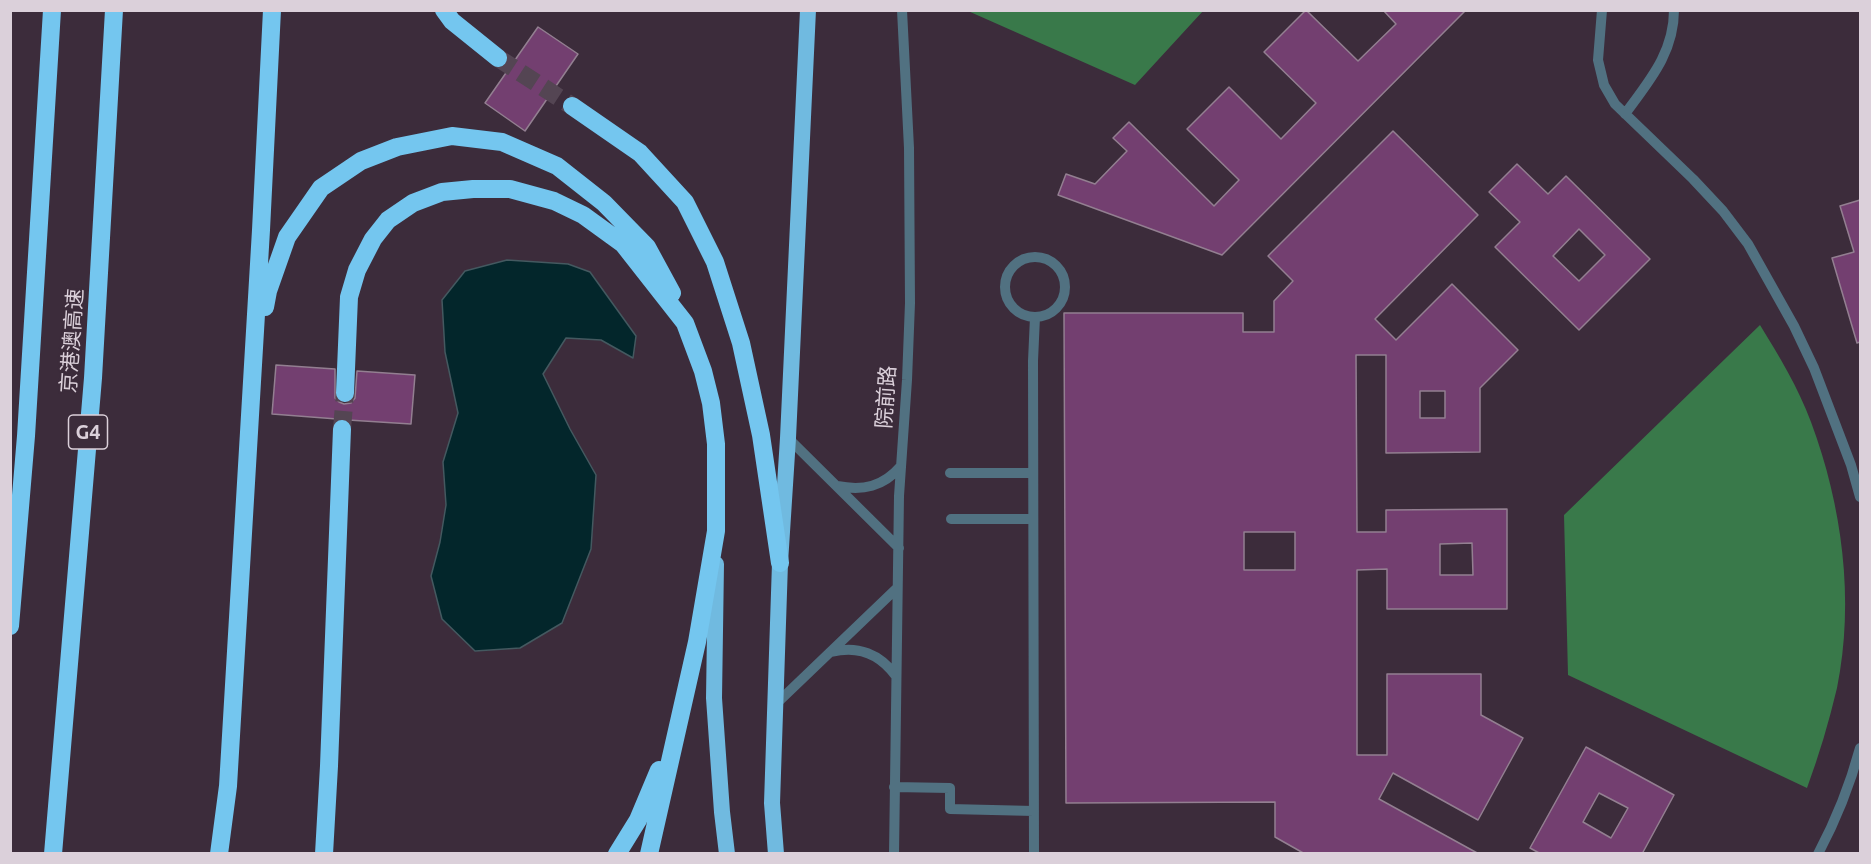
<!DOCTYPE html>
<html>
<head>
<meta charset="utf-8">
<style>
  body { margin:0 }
  #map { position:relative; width:1871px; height:864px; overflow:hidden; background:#3c2c3b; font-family:Ubuntu,sans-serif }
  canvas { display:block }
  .frame { position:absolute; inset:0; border:12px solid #dbd0da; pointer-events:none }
</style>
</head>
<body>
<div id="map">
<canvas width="1871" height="864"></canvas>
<div class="frame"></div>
</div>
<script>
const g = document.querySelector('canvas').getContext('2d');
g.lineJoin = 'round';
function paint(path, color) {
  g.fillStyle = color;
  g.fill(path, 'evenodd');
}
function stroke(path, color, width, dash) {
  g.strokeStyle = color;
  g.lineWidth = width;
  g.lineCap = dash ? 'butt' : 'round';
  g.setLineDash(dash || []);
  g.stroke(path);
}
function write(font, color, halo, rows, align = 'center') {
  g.font = font + ' Ubuntu,"Noto Sans SC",sans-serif';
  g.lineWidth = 4.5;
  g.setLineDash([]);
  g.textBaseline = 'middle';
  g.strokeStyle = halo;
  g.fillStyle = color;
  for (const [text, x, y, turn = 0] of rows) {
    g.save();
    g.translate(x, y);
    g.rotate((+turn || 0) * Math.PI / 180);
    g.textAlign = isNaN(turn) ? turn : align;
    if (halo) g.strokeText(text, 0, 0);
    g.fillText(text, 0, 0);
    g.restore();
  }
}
const forest = new Path2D(`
  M968,11H1203L1135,85Z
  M1760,325C1779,356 1798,387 1811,422C1842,505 1855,600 1837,688C1829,722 1819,755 1807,788L1568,675L1564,515Z`);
const water = new Path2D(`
  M507,260L568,264L590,272L636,336L633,358L601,340L566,338L543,374L570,429L596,475L591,549L562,623L520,648L475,651L442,619L431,576L440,542L446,505L443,462L458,413L445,352L442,300L465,271Z`);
const building = new Path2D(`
  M1306,10L1358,61L1396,24L1383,10H1466L1222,255L1058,195L1066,174L1095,184L1127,151L1113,138L1129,122L1214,206L1239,180L1187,129L1229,87L1281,139L1316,103L1264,52Z
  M538,27L578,54L525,131L485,103Z
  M1393,131L1478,215L1375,319L1396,340L1452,284L1518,350L1480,388V452L1386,453V355H1356L1357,532H1386V510L1507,509V609H1387V569L1357,570V755H1387V674H1481V715L1523,738L1478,820L1393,773L1379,799L1479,854H1305L1275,837V802L1066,803L1064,313H1243V332H1274V301L1293,281L1268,256ZM1420,391H1445V418H1420ZM1244,532H1295V570H1244ZM1472,543L1473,575H1440V544Z
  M1517,164L1548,194L1566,176L1650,259L1579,330L1495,247L1520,222L1489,192ZM1579,229L1605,255L1579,281L1553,256Z
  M1860,200V342L1857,343L1832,258L1854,252L1840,206Z
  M276,365L335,369V398L339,402L344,404L351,403L355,398L357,371L415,375L411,424L348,420L343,418L337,419L272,414Z
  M1586,747L1674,795L1642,854H1541L1530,848ZM1599,793L1628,808L1611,838L1583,822Z`);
const motorwayTunnel = new Path2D(`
  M498,58L572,106
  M342,429L345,393`);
const service = new Path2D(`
  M1602,10L1598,60L1604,85L1615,104L1693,179L1723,211L1748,244L1794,326L1814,368L1851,465L1860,497
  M1625,114C1649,81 1674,53 1674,10
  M1005 287a30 30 0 1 1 60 0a30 30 0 1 1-60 0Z
  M788,438L899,548
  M950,473H1033
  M837,486C863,491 883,487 901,466
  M951,519H1033
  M831,652C858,645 880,654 896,676
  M776,704L897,588
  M894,787L950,788V809L1034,811
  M894,854L899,496L907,380L910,303L909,148L902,10
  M1034,854L1033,361L1035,317
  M1818,854C1836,820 1850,785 1860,748`);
const trunk = new Path2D(`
  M716,564L714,698L722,812L727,854
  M776,854L772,803L780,563L788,438L808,10`);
const motorway = new Path2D(`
  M444,10L452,21L498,58
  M572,106L640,153L685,202L715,262L741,343L761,435L780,563
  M265,307L268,291L287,237L321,188L361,161L397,147L452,136L502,142L557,166L604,203L647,247L672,293
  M345,393L349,297L357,270L373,239L388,220L413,203L442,192L473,189H510L554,201L583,215L623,244L685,323L703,371L711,403L716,444V531L697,642L649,854
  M10,626L26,436L52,10
  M53,854L93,378L114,10
  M219,854L228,786L261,230L272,10
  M324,854L329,766L342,429
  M617,854L638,820L659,770`);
const shields = [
  [88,432,39]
];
const shieldNames = [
  ["G4",88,432]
];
const streetNames = [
  ["京港澳高速",72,341,-86],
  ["院前路",886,397,-86]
];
paint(forest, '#39794a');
paint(water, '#03262b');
stroke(water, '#445960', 1.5);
paint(building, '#733f70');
stroke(building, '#937f91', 1.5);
stroke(motorwayTunnel, '#544553', 18, [18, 9]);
stroke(service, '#517181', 10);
stroke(trunk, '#70bae0', 16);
stroke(motorway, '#74c6ef', 18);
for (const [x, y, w] of shields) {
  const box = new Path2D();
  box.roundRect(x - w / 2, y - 17, w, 34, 4.5);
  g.fillStyle = '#3c2c3b';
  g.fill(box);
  stroke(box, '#dbd0da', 1.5);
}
write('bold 20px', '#dbd0da', null, shieldNames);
write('21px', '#dbd0da', '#3c2c3b', streetNames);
</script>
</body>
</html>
